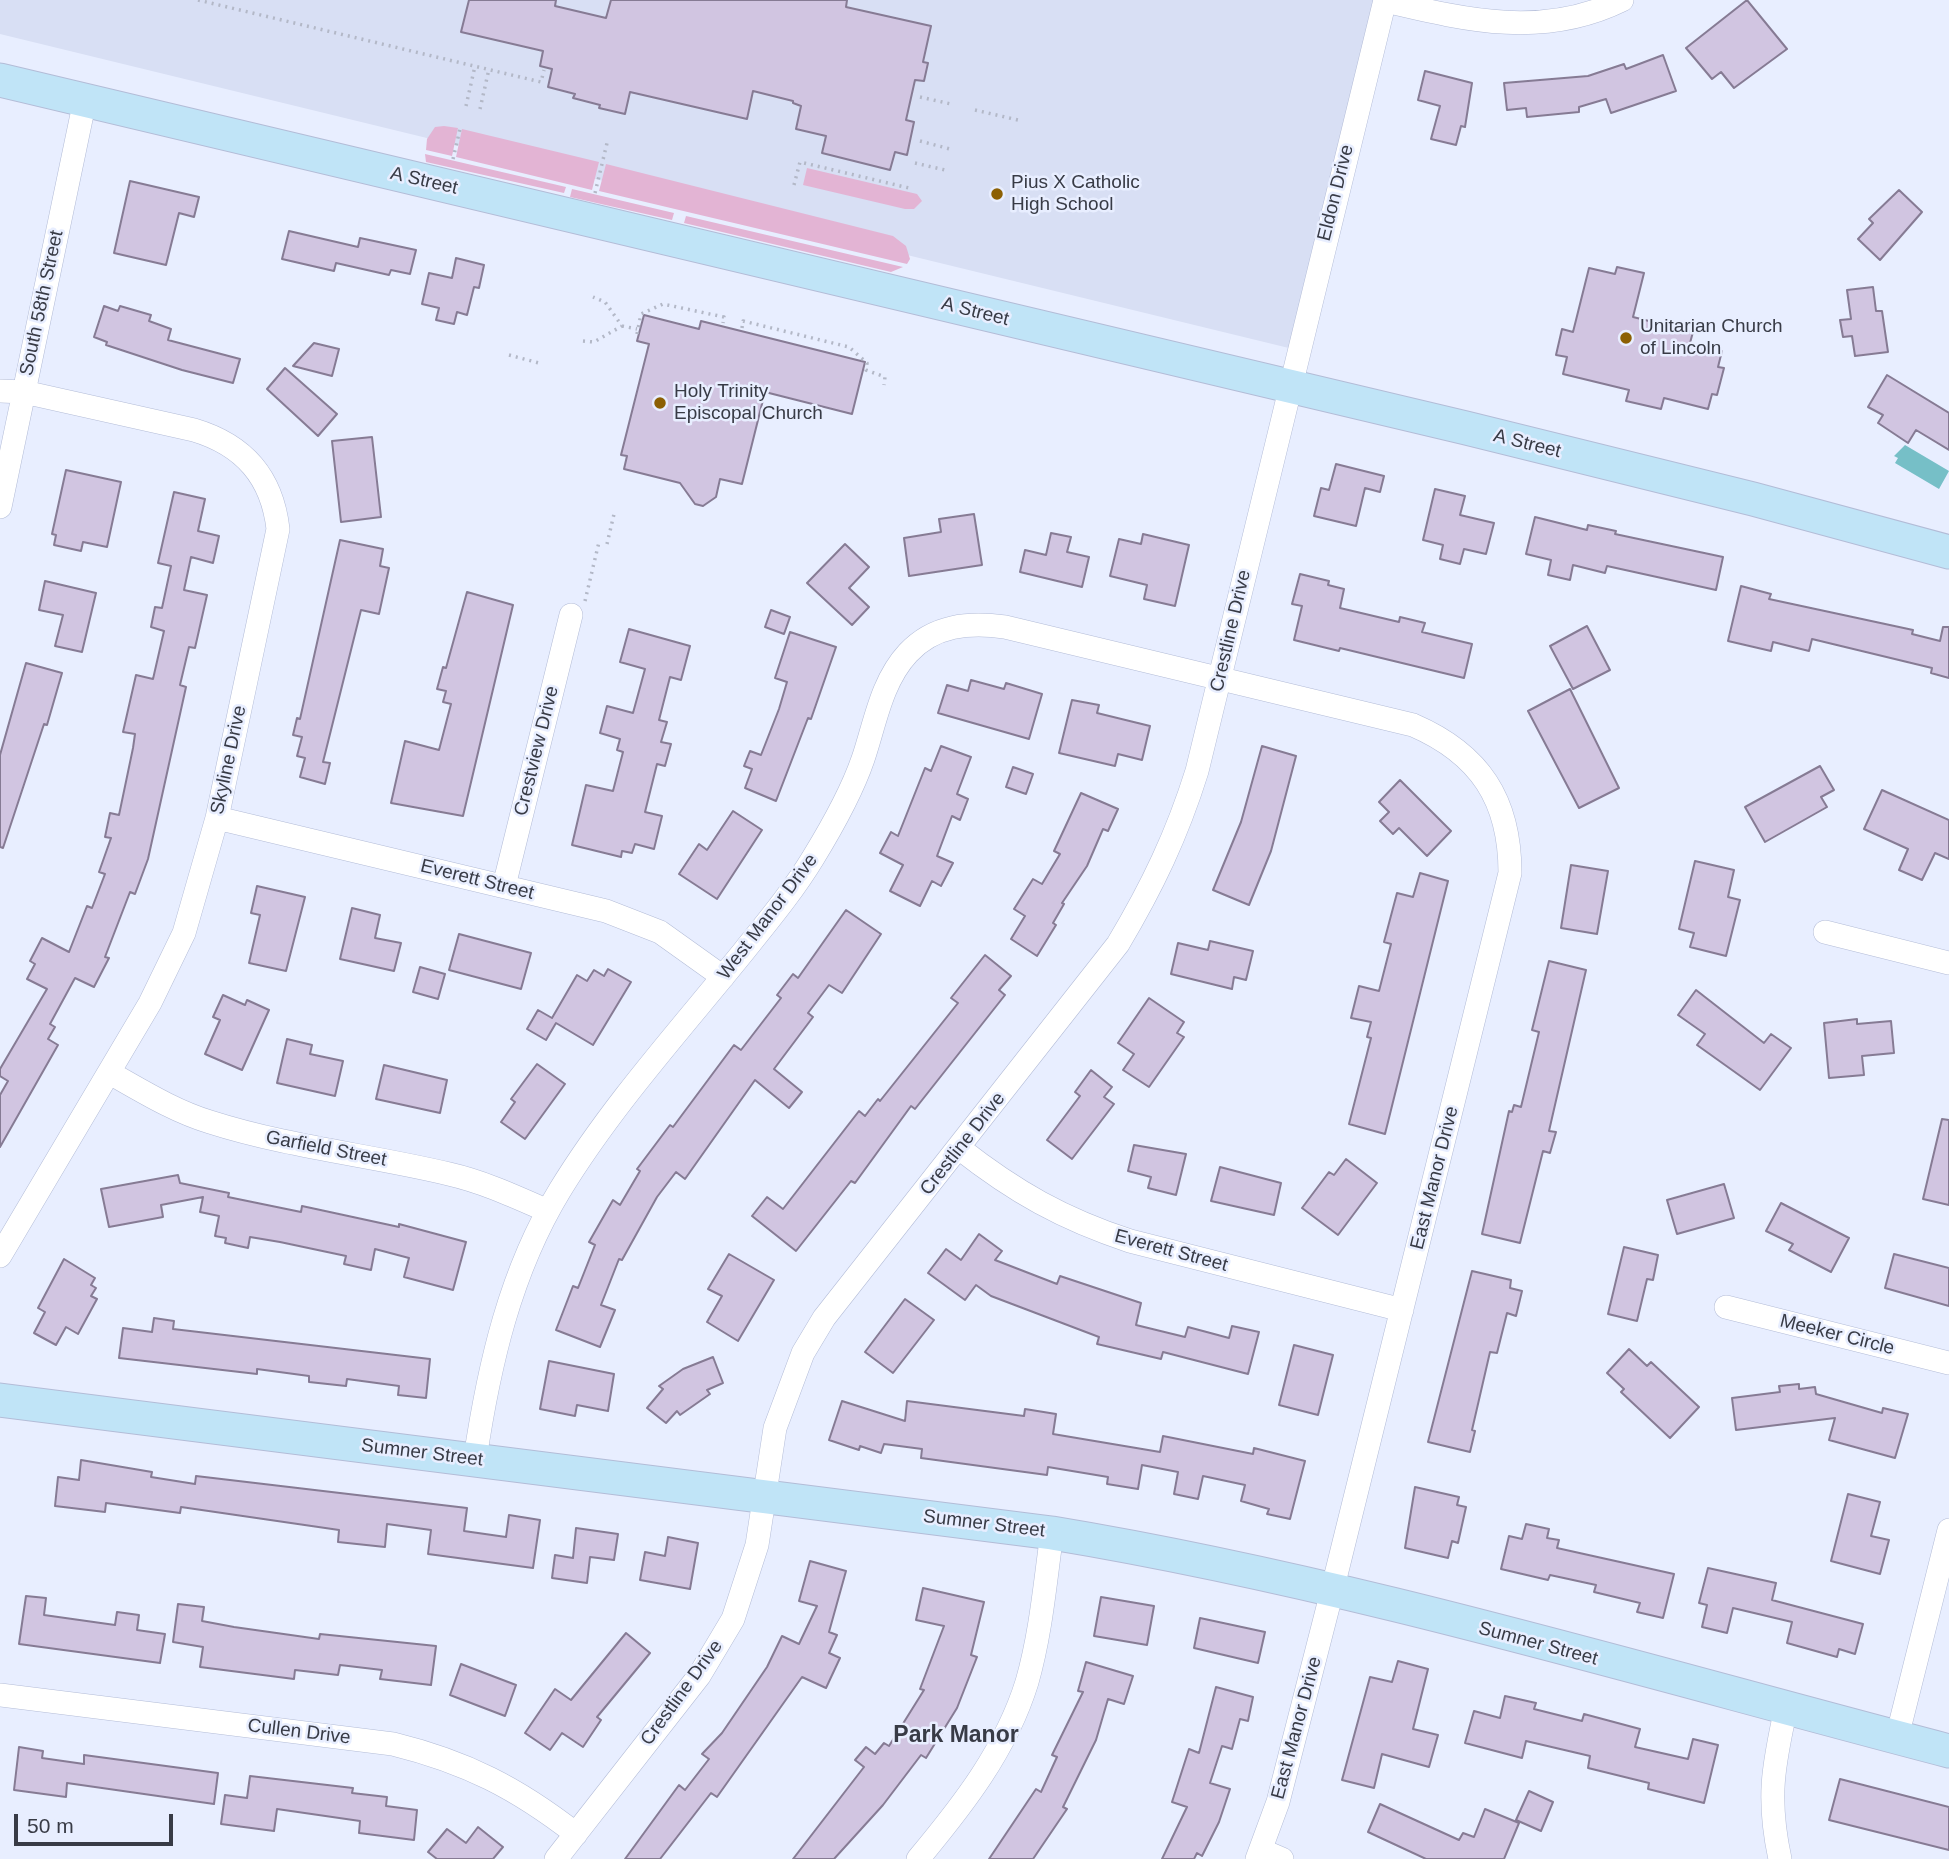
<!DOCTYPE html>
<html>
<head>
<meta charset="utf-8">
<style>
  body { margin:0 }
  #map { position:relative; width:1949px; height:1859px; overflow:hidden; background:#e8eeff; font-family:Arial,sans-serif }
  canvas { display:block }
  .scale { position:absolute; left:14px; top:1814px; width:159px; height:32px; box-sizing:border-box; border:4px solid #383b46; border-top:0; padding-left:9px; font-size:21px; line-height:24px; white-space:nowrap; color:#383b46; -webkit-text-stroke:5px #e8eeff; paint-order:stroke }
</style>
</head>
<body>
<div id="map">
<canvas width="1949" height="1859"></canvas>
<div class="scale">50 m</div>
</div>
<script>
const g = document.querySelector('canvas').getContext('2d');
g.lineJoin = 'round';
function paint(path, color) {
  g.fillStyle = color;
  g.fill(path, 'evenodd');
}
function stroke(path, color, width, dash) {
  g.strokeStyle = color;
  g.lineWidth = width;
  g.lineCap = dash ? 'butt' : 'round';
  g.setLineDash(dash || []);
  g.stroke(path);
}
function write(font, color, halo, rows, align = 'center') {
  g.font = font + ' Arial,sans-serif';
  g.lineWidth = 5;
  g.setLineDash([]);
  g.textBaseline = 'middle';
  g.strokeStyle = halo;
  g.fillStyle = color;
  for (const [text, x, y, turn = 0] of rows) {
    g.save();
    g.translate(x, y);
    g.rotate((+turn || 0) * Math.PI / 180);
    g.textAlign = isNaN(turn) ? turn : align;
    if (halo) g.strokeText(text, 0, 0);
    g.fillText(text, 0, 0);
    g.restore();
  }
}
const built = new Path2D(`
  M0,0H1385L1297,350L0,34Z`);
const green = new Path2D(`
  M444,126L458,128L452,156L426,150L427,139L435,127Z
  M462,129L599,162L592,190L456,157Z
  M425,154L566,187L564,193L426,162Z
  M606,164L893,236L906,246L910,259L907,264L599,191Z
  M807,168L917,194L922,201L914,209H905L803,185Z
  M572,189L674,213L672,220L570,197Z
  M686,216L903,267L891,272L684,223Z`);
const water = new Path2D(`
  M1905,445L1949,471L1939,489L1895,463L1898,458L1894,456Z`);
const building = new Path2D(`
  M469,0H556L555,6L606,18L611,0H847L846,7L931,26L923,62L928,63L924,81L915,80L906,120L914,122L907,155L895,152L890,170L822,153L826,136L796,129L801,106L793,103V101L753,91L747,119L630,92L625,114L599,108L600,105L573,98L575,94L548,87L552,69L540,66L543,51L461,32Z
  M1747,0L1787,49L1734,88L1721,72L1712,79L1686,48Z
  M1663,55L1676,91L1611,113L1606,99L1579,107V112L1527,117L1526,108L1507,110L1504,83L1588,76L1624,64L1626,69Z
  M1425,71L1472,83L1465,127L1461,126L1456,145L1431,139L1440,106L1418,100Z
  M130,181L199,197L194,217L179,213L166,265L114,253Z
  M1899,190L1922,212L1880,260L1858,239L1873,223L1869,219Z
  M289,231L358,247L360,238L416,250L410,274L391,270L389,275L336,263L334,271L282,259Z
  M456,258L484,265L479,288L474,287L467,315L457,312L454,324L436,320L439,308L422,304L429,273L452,278Z
  M1617,267L1644,273L1633,317L1693,332L1690,343L1722,351L1718,367L1724,368L1717,395L1712,394L1708,409L1664,398L1661,409L1626,401L1629,390L1563,374L1567,357L1556,355L1562,329L1573,332L1589,268L1615,274Z
  M1873,287L1876,311H1882L1888,352L1855,356L1852,336L1843,337L1840,320L1851,319L1847,290Z
  M104,306L118,311L120,306L151,315L149,321L171,329L168,340L240,359L233,383L182,370L106,345L107,342L94,337Z
  M644,315L699,329L701,321L865,362L852,414L765,392L742,484L720,479L716,497L703,506L695,504L680,483L624,469L627,456L621,455L649,344L637,341Z
  M314,343L339,349L332,376L293,366Z
  M285,368L337,414L318,436L267,389Z
  M1887,375L1949,413V450L1916,430L1908,443L1878,423L1883,415L1868,407Z
  M372,437L381,517L341,522L332,441Z
  M1336,464L1384,476L1380,492L1365,488L1356,526L1314,516L1321,488L1329,490Z
  M66,470L121,482L107,547L83,542L81,551L54,545L56,535L52,534Z
  M1435,489L1465,496L1460,515L1494,523L1486,554L1464,549L1460,564L1440,559L1443,545L1423,540Z
  M174,492L205,499L198,531L219,536L213,563L191,557L184,590L207,595L195,648L189,647L180,685L186,687L148,859L135,894L130,892L105,957L109,958L94,987L75,978L50,1024L55,1027L48,1039L58,1045L0,1147V1095L8,1081L0,1076V1069L47,989L27,979L35,964L30,961L42,938L69,952L87,906L92,908L105,874L99,872L111,838L105,837L110,813L119,815L133,748L135,734L123,732L136,675L153,679L164,631L151,627L155,607L162,608L171,566L158,563Z
  M974,514L982,565L909,576L904,538L941,532L939,519Z
  M1535,517L1587,530L1588,525L1616,531L1615,534L1723,557L1716,590L1607,566L1605,573L1573,565L1570,580L1548,575L1551,560L1526,554Z
  M1051,533L1071,537L1067,552L1089,557L1082,587L1020,572L1025,550L1046,555Z
  M1143,534L1189,545L1175,606L1144,599L1147,585L1110,576L1119,539L1141,544Z
  M340,540L383,549L380,566L389,568L379,614L361,610L323,762L330,763L325,784L300,777L305,758L297,756L302,737L293,735L297,718L300,719Z
  M845,544L869,567L849,588L869,607L852,625L807,583Z
  M1300,574L1329,581L1328,585L1344,589L1340,608L1399,622L1400,617L1425,623L1422,632L1472,644L1464,678L1340,648L1339,651L1294,640L1302,606L1292,604Z
  M45,581L96,593L82,652L55,646L63,615L39,610Z
  M1741,586L1771,594L1769,599L1913,630L1912,634L1940,641L1943,627H1949V678L1931,673L1932,668L1812,639L1809,651L1773,642L1771,651L1728,641Z
  M467,592L513,605L463,816L391,803L405,741L439,750L451,704L443,702L446,691L437,689L443,667L446,668Z
  M771,610L790,617L784,634L765,627Z
  M1587,626L1610,670L1573,689L1550,646Z
  M629,629L690,646L681,680L670,677L659,720L667,722L661,742L671,744L665,766L657,764L645,812L662,816L654,849L635,844L632,853L622,851L621,857L572,845L586,785L613,791L623,752L617,750L620,739L600,733L607,706L633,713L645,669L620,662Z
  M790,632L836,647L811,719L808,718L776,801L745,788L752,769L744,766L750,751L761,755L779,709L787,682L775,678Z
  M26,663L62,673L47,725L44,724L3,848L0,847V755Z
  M971,680L1004,689L1006,683L1042,694L1029,739L938,713L947,685L968,691Z
  M1570,689L1619,788L1579,808L1528,711Z
  M1072,700L1099,705L1097,713L1150,726L1142,760L1118,754L1115,766L1059,753Z
  M941,746L971,757L957,794L968,799L960,820L952,816L937,856L953,863L941,886L932,881L920,906L890,891L903,865L880,853L891,832L898,836L925,768L931,771Z
  M1262,746L1296,756L1271,851L1249,905L1213,890L1241,822Z
  M1820,766L1834,790L1821,797L1827,807L1765,842L1745,807Z
  M1013,767L1033,774L1026,794L1006,787Z
  M1400,780L1451,831L1427,856L1399,828L1393,834L1380,821L1389,812L1379,802Z
  M1882,790L1949,820V859L1935,853L1922,880L1899,870L1908,849L1864,829Z
  M1081,793L1118,809L1108,831L1103,829L1087,866L1062,903L1064,904L1053,923L1056,925L1037,956L1011,939L1025,916L1014,909L1033,879L1042,884L1060,854L1054,851Z
  M733,811L762,830L717,899L679,874L699,844L707,850Z
  M1695,861L1734,870L1728,897L1740,900L1726,956L1690,947L1694,933L1679,929Z
  M1571,865L1608,871L1597,934L1561,928Z
  M1420,873L1448,881L1385,1134L1349,1124L1371,1038L1367,1037L1371,1022L1351,1018L1359,986L1379,991L1391,944L1384,942L1397,893L1413,897Z
  M257,886L305,897L286,971L249,963L260,915L251,913Z
  M352,908L380,915L375,938L401,943L394,971L340,959Z
  M846,910L881,934L842,993L829,985L808,1013L813,1017L774,1069L802,1092L789,1108L755,1080L685,1179L676,1172L657,1197L622,1260L619,1259L601,1305L615,1310L600,1347L556,1330L573,1286L578,1288L595,1245L589,1242L613,1200L620,1205L640,1171L637,1169L670,1125L673,1127L734,1045L741,1050L781,998L777,995L793,974L798,978Z
  M459,934L531,953L521,989L449,970Z
  M1210,941L1253,951L1246,980L1234,977L1232,989L1171,974L1178,943L1208,950Z
  M985,955L1011,976L999,990L1005,995L915,1109L911,1106L855,1183L851,1181L796,1251L752,1216L767,1197L783,1209L859,1111L865,1116L878,1099L880,1101L958,1003L951,998Z
  M1549,961L1586,970L1549,1131L1556,1132L1550,1153L1543,1151L1520,1243L1482,1234L1509,1111L1512,1112L1514,1105L1521,1107L1539,1032L1532,1030Z
  M420,967L445,974L438,999L413,992Z
  M608,969L631,982L593,1045L556,1023L546,1040L527,1029L538,1010L552,1018L577,975L587,981L594,970L604,976Z
  M1696,990L1764,1043L1771,1034L1791,1048L1760,1090L1697,1045L1705,1034L1678,1015Z
  M223,995L245,1005L247,1000L269,1010L242,1070L205,1054L220,1020L213,1017Z
  M1149,998L1184,1022L1177,1033L1184,1037L1149,1087L1123,1070L1134,1054L1118,1043Z
  M1857,1019V1024L1891,1021L1894,1053L1862,1056L1864,1075L1829,1078L1824,1023Z
  M287,1039L312,1045L310,1054L343,1061L335,1096L277,1083Z
  M537,1064L565,1084L525,1139L501,1122L515,1102L511,1099Z
  M384,1065L447,1080L440,1113L376,1099Z
  M1091,1070L1112,1087L1104,1097L1114,1104L1072,1159L1047,1140L1080,1096L1075,1092Z
  M1942,1119L1949,1120V1205L1923,1199Z
  M1134,1145L1186,1154L1176,1195L1148,1188L1151,1177L1128,1171Z
  M1346,1159L1377,1183L1338,1235L1302,1208L1329,1172L1334,1175Z
  M1220,1167L1281,1183L1274,1215L1211,1201Z
  M178,1175L180,1183L229,1193L228,1197L301,1212L302,1206L399,1227V1224L466,1242L453,1290L404,1277L409,1258L375,1249L371,1270L344,1264L346,1256L280,1242L250,1237L248,1248L225,1243L226,1238L215,1236L219,1216L200,1212L203,1197L161,1205L163,1217L109,1227L101,1189Z
  M1724,1184L1734,1218L1677,1234L1667,1200Z
  M1781,1203L1849,1238L1831,1272L1789,1250L1793,1244L1766,1231Z
  M979,1234L1002,1251L995,1260L1057,1284L1060,1276L1141,1303L1136,1325L1185,1337L1188,1327L1229,1338L1232,1326L1259,1332L1248,1374L1163,1352L1161,1359L1097,1344L1099,1337L991,1296L976,1285L965,1300L928,1273L946,1249L961,1260Z
  M1624,1247L1658,1255L1653,1280L1647,1279L1637,1321L1608,1314Z
  M729,1254L774,1280L738,1341L707,1322L722,1296L708,1289Z
  M1894,1254L1949,1268V1306L1885,1288Z
  M64,1259L95,1278L91,1285L96,1288L91,1296L97,1299L78,1334L66,1327L56,1345L34,1333L45,1312L38,1308Z
  M1472,1271L1511,1280L1510,1288L1522,1291L1516,1316L1507,1313L1497,1353L1490,1352L1472,1430L1475,1431L1470,1452L1428,1442Z
  M905,1299L934,1320L893,1373L865,1352Z
  M154,1318L174,1321L173,1329L430,1359L426,1398L398,1395L399,1386L347,1379L346,1386L309,1382V1376L257,1369V1374L119,1358L123,1328L152,1332Z
  M1294,1345L1333,1355L1318,1415L1279,1405Z
  M1629,1349L1647,1366L1651,1362L1699,1407L1670,1438L1621,1392L1624,1389L1607,1373Z
  M713,1357L723,1383L707,1390L710,1394L680,1415L677,1411L666,1423L647,1408L663,1389L659,1386L683,1369Z
  M549,1361L614,1374L608,1411L577,1405L575,1416L540,1409Z
  M1799,1384V1389L1815,1387L1816,1394L1882,1413L1883,1408L1908,1414L1895,1458L1829,1440L1835,1418L1736,1430L1732,1398L1780,1392L1779,1386Z
  M842,1401L905,1421L907,1401L1024,1416L1025,1409L1056,1414L1053,1434L1160,1452L1163,1436L1253,1454L1254,1448L1305,1461L1290,1519L1267,1514L1269,1509L1241,1501L1245,1485L1203,1476L1198,1499L1174,1494L1178,1472L1142,1465L1138,1489L1107,1484L1108,1477L1048,1467L1047,1475L921,1458L922,1449L884,1444L881,1453L860,1446L859,1450L829,1440Z
  M81,1460L152,1472L151,1477L195,1484L196,1476L467,1508L464,1531L506,1537L509,1515L540,1520L533,1568L428,1554L431,1530L387,1524L385,1547L338,1542L339,1530L181,1507L180,1513L106,1503L105,1512L55,1506L58,1477L79,1480Z
  M1415,1487L1459,1497L1457,1505L1466,1507L1458,1543L1452,1541L1448,1558L1405,1548Z
  M1848,1494L1880,1502L1871,1536L1889,1540L1880,1574L1831,1561Z
  M1526,1524L1549,1529L1547,1538L1559,1540L1557,1548L1674,1574L1663,1618L1637,1612L1640,1603L1594,1592L1596,1585L1550,1575L1548,1580L1501,1569L1509,1536L1522,1539Z
  M576,1528L618,1534L614,1560L590,1557L587,1583L552,1578L555,1555L573,1558Z
  M668,1537L698,1543L690,1589L640,1580L645,1552L665,1556Z
  M810,1561L846,1571L829,1632L837,1635L829,1653L840,1658L826,1688L802,1677L717,1797L711,1793L660,1859H625L679,1785L685,1790L709,1759L702,1754L722,1733L767,1667L782,1636L799,1644L817,1606L799,1601Z
  M1708,1568L1776,1583L1772,1600L1863,1624L1855,1654L1839,1649L1837,1657L1787,1643L1792,1622L1733,1608L1727,1633L1702,1627L1707,1605L1699,1603Z
  M923,1588L984,1602L971,1655L977,1657L957,1708L926,1758L921,1755L883,1805L834,1859H793L864,1767L855,1760L866,1747L875,1754L884,1743L889,1746L924,1690L920,1689L944,1626L916,1620Z
  M26,1596L46,1598L44,1615L115,1625L117,1612L139,1615L137,1630L165,1634L160,1663L19,1644Z
  M1101,1597L1154,1606L1147,1645L1094,1636Z
  M178,1604L204,1607L202,1621L234,1627L319,1639L320,1634L436,1646L431,1685L380,1679L382,1670L340,1665L338,1675L295,1670L294,1679L200,1667L203,1647L173,1642Z
  M1200,1618L1265,1632L1258,1663L1194,1648Z
  M626,1633L650,1653L597,1717L601,1720L583,1747L562,1733L550,1750L525,1733L555,1689L571,1700Z
  M1398,1661L1428,1669L1413,1729L1438,1735L1429,1767L1382,1754L1374,1788L1342,1780L1370,1677L1392,1682Z
  M1086,1662L1133,1676L1124,1704L1108,1699L1096,1740L1063,1807L1067,1809L1033,1859H989L1036,1789L1041,1792L1057,1757L1052,1755L1083,1692L1078,1691Z
  M461,1664L516,1685L505,1716L450,1695Z
  M1216,1687L1253,1697L1248,1721L1240,1719L1232,1749L1222,1746L1210,1783L1230,1789L1219,1822L1202,1856L1197,1853L1194,1859H1162L1187,1807L1172,1802L1189,1749L1199,1753Z
  M1505,1696L1536,1703L1534,1709L1582,1721L1584,1714L1640,1729L1635,1747L1688,1759L1693,1739L1718,1745L1704,1803L1648,1789L1649,1783L1588,1768L1590,1756L1526,1741L1522,1758L1465,1743L1474,1711L1500,1718Z
  M19,1747L43,1751L42,1758L84,1764V1755L218,1773L214,1804L67,1783L66,1797L14,1790Z
  M250,1776L353,1788L352,1793L387,1797L386,1806L417,1810L414,1840L359,1833L360,1821L277,1809L274,1831L221,1824L225,1795L247,1798Z
  M1840,1779L1949,1807V1850L1829,1820Z
  M1529,1791L1553,1802L1541,1831L1516,1820Z
  M1380,1804L1459,1840L1463,1833L1474,1837L1485,1809L1519,1823L1504,1859H1426L1368,1832Z
  M478,1827L503,1847L493,1859H437L428,1852L447,1829L466,1843Z`);
const path = new Path2D(`
  M198,0L541,82L544,70
  M920,97L951,104
  M466,106L475,66
  M480,109L489,69
  M975,110L1018,120
  M920,141L950,149
  M453,159L460,129
  M915,163L945,170
  M794,185L800,162L909,188
  M595,193L608,139
  M622,326L637,329
  M742,328L743,321L849,347L867,363L866,370L885,377L884,385
  M637,334L641,314L663,304L724,317L723,323
  M583,341L594,342L622,326L605,302L593,297
  M509,355L539,363
  M607,544L614,514
  M585,601L599,542`);
const street = new Path2D(`
  M1385,1C1466,20 1543,39 1622,0
  M0,391L24,392L194,430C244,445 272,477 278,529L217,818L184,933L150,1003L0,1256
  M0,507L85,100
  M217,818L606,911L660,932L723,977
  M504,886L571,615
  M1825,932L1949,963
  M110,1073C142,1091 174,1111 210,1122C288,1147 370,1155 449,1174C484,1182 516,1197 548,1211
  M959,1148C1015,1192 1063,1219 1130,1241L1402,1310
  M1726,1307L1949,1363
  M475,1459C489,1365 510,1272 560,1190C612,1105 681,1029 744,951C768,921 793,891 813,858C832,827 851,794 863,759C875,724 881,682 908,653C934,625 969,622 1005,627L1413,725C1480,754 1510,800 1510,873L1328,1607L1278,1802L1257,1859
  M0,1695L393,1744C466,1762 517,1788 576,1834
  M1897,1737L1949,1530
  M1261,1850L1282,1859
  M556,1859L699,1676L733,1619L757,1545L775,1428L803,1353L824,1318L1118,944C1152,887 1177,835 1197,771L1385,0
  M918,1859C963,1805 1006,1750 1027,1682C1041,1633 1045,1583 1052,1533
  M1780,1859C1767,1799 1773,1767 1786,1708`);
const secondary = new Path2D(`
  M0,80L1466,428L1753,499L1949,552
  M0,1400L1052,1533C1354,1583 1653,1674 1949,1751`);
const markers = [
  [997,194,7,"#8c6004"],
  [1626,338,7,"#8c6004"],
  [660,403,7,"#8c6004"]
];
const streetNames = [
  ["A Street",424,181,13],
  ["Eldon Drive",1336,193,-76],
  ["South 58th Street",42,303,-78],
  ["A Street",975,312,14],
  ["A Street",1527,444,14],
  ["Crestline Drive",1231,631,-77],
  ["Crestview Drive",537,751,-76],
  ["Skyline Drive",229,760,-78],
  ["Everett Street",477,880,14],
  ["West Manor Drive",768,917,-53],
  ["Crestline Drive",963,1144,-52],
  ["Garfield Street",326,1149,11],
  ["East Manor Drive",1435,1178,-76],
  ["Everett Street",1171,1251,15],
  ["Meeker Circle",1837,1335,14],
  ["Sumner Street",422,1453,7],
  ["Sumner Street",984,1524,7],
  ["Sumner Street",1538,1644,15],
  ["Crestline Drive",682,1693,-54],
  ["East Manor Drive",1297,1728,-75],
  ["Cullen Drive",299,1732,7]
];
const poiNames = [
  ["Pius X Catholic",1011,183],
  ["High School",1011,205],
  ["Unitarian Church",1640,327],
  ["of Lincoln",1640,349],
  ["Holy Trinity",674,392],
  ["Episcopal Church",674,414]
];
const quarterNames = [
  ["Park Manor",956,1736]
];
paint(built, '#d8dff4');
paint(green, '#e3b4d4');
paint(water, '#76bfc7');
paint(building, '#d1c5e1');
stroke(building, '#867b94', 2);
stroke(street, '#b3bcd7', 24);
stroke(secondary, '#b3bcd7', 35);
stroke(path, '#b3b8c7', 3.5, [2, 5]);
stroke(street, '#fff', 23);
stroke(secondary, '#c0e4f7', 33);
for (const [x, y, r, color] of markers) {
  const dot = new Path2D();
  dot.arc(x, y, r, 0, 2 * Math.PI);
  g.fillStyle = color;
  g.fill(dot);
  stroke(dot, '#e8eeff', 2.5);
}
write('19px', '#383b46', '#e8eeff', streetNames);
write('19px', '#383b46', '#e8eeff', poiNames, 'left');
write('bold 23px', '#383b46', '#e8eeff', quarterNames);
</script>
</body>
</html>
